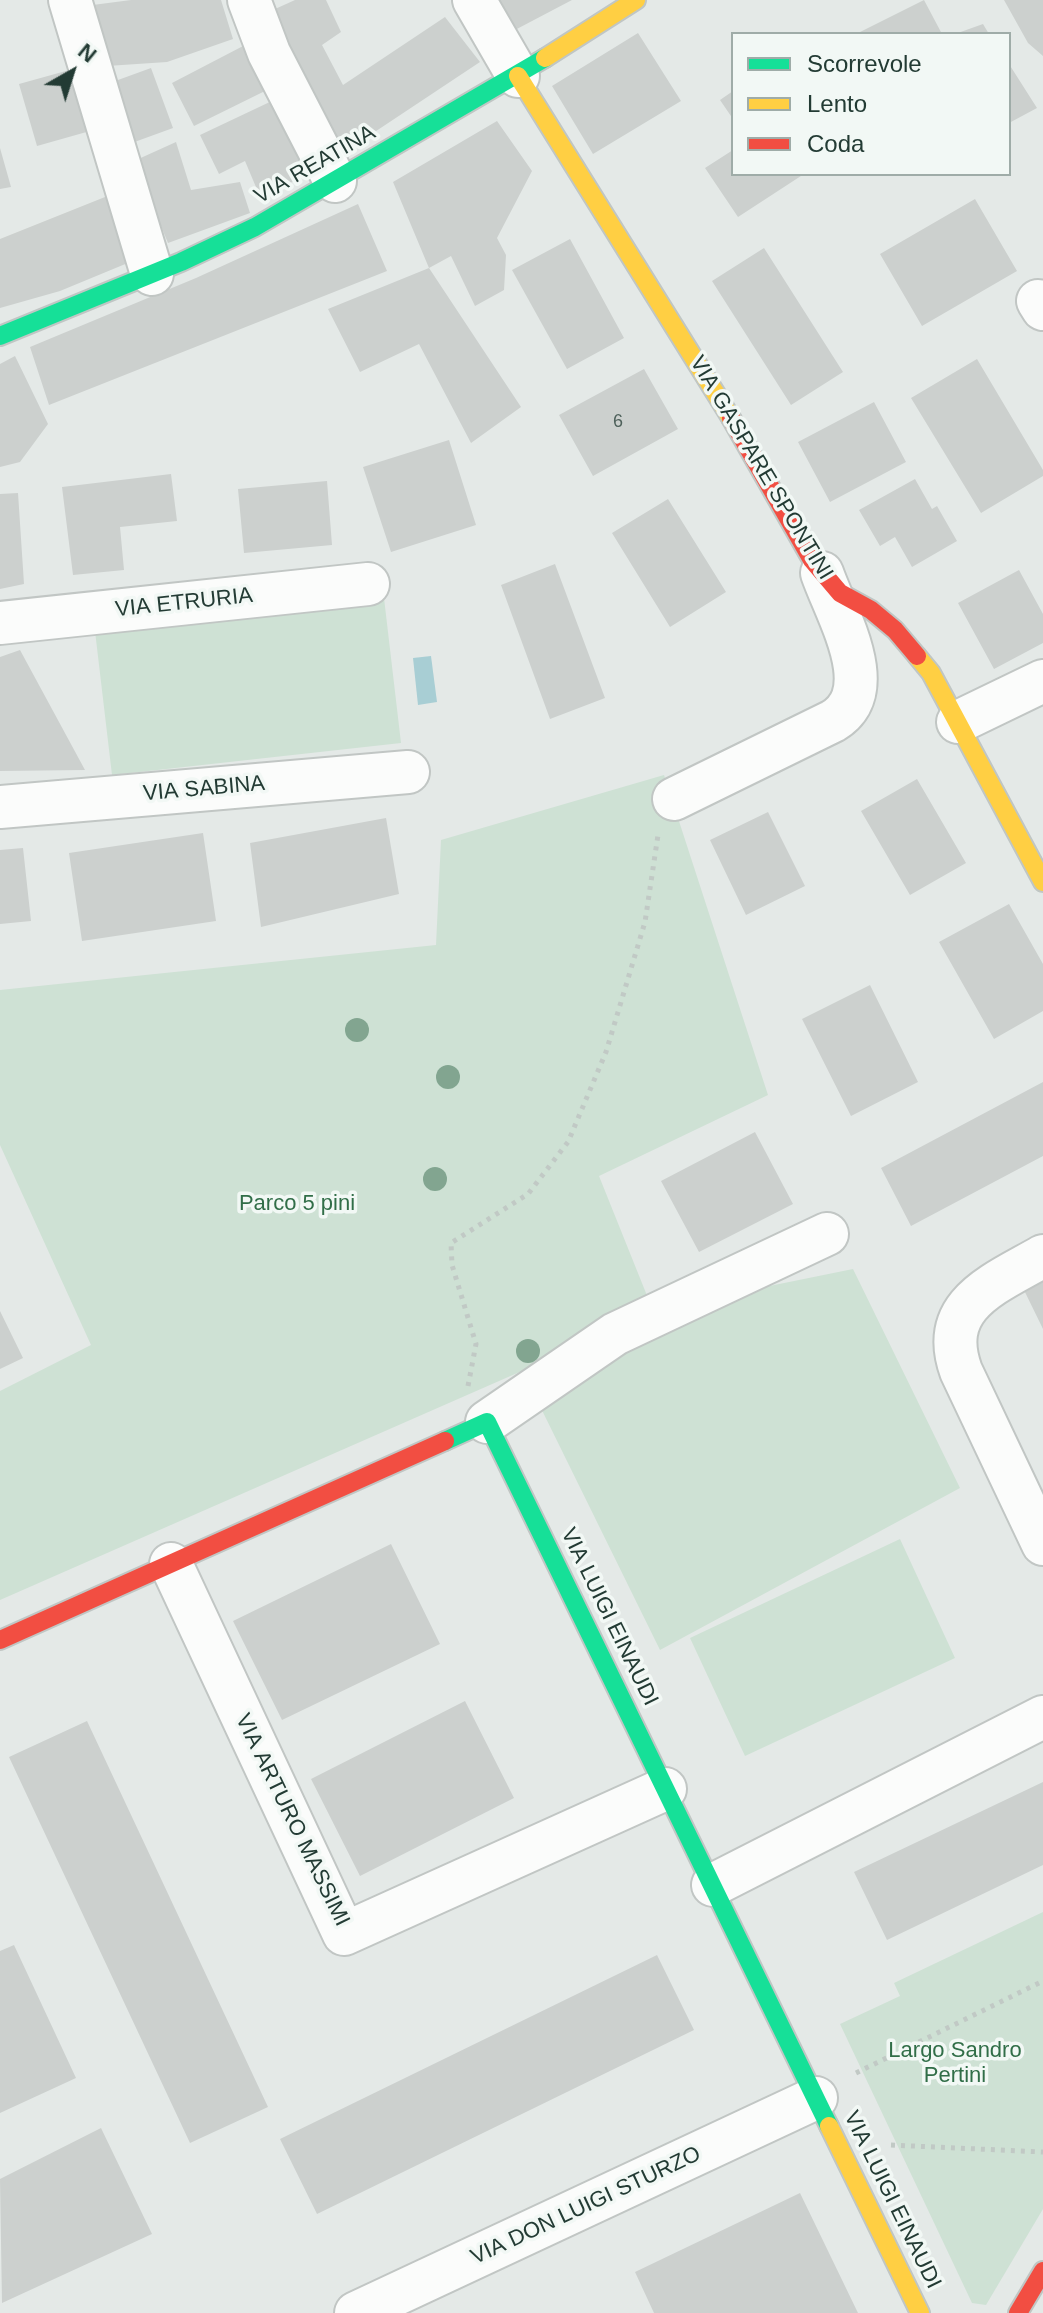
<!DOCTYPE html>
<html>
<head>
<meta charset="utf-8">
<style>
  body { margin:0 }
  #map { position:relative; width:1043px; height:2313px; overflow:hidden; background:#e4e9e7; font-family:Helvetica,sans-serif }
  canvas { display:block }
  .legend { position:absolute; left:731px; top:32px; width:280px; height:144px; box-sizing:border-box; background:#f2f8f5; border:2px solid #9faca8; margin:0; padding:10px 14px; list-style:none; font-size:24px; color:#233b34 }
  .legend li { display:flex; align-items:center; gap:16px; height:40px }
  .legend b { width:40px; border:2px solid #9faca8 }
  .north { position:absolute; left:32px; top:32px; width:80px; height:80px; -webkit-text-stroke:6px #f2f8f5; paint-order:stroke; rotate:39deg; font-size:22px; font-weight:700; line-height:32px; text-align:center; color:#233b34 }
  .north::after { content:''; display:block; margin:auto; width:28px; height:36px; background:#233b34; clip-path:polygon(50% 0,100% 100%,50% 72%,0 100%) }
</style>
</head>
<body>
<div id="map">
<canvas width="1043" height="2313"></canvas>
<ul class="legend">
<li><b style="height:10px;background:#16e098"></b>Scorrevole</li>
<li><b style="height:10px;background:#ffcf43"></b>Lento</li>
<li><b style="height:10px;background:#f24e42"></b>Coda</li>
</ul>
<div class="north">N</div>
</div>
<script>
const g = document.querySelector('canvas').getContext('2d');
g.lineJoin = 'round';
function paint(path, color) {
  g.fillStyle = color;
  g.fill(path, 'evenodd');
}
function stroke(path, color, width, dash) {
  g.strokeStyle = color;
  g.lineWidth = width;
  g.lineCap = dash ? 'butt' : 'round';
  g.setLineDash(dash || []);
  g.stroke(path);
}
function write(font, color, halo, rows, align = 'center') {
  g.font = font + ' Helvetica,sans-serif';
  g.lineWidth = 7;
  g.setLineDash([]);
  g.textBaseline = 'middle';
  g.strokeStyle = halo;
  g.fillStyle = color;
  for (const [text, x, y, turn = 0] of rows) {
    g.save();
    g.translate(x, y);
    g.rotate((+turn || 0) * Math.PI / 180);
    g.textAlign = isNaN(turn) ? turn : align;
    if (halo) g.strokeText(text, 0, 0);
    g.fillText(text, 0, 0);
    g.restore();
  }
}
const green = new Path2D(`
  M384,598L401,743L112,775L95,631Z
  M664,775L768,1095L599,1176L654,1313L0,1600V1391L91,1345L0,1145V990L436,945L441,840Z
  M853,1269L960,1488L660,1650L532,1390L735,1293Z
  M900,1539L955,1658L745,1756L690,1638Z
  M1043,1912V2209L986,2305L972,2303L840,2024L900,1996L894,1983Z`);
const water = new Path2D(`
  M431,656L437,702L418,705L413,658Z`);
const building = new Path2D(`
  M131,0H221L233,39L167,62L107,66L85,6Z
  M295,0H326L341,32L322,45L343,85L445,17L480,62L337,157L264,14Z
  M498,0H572L513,31Z
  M924,0L942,34H856Z
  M1004,0H1043V56L1028,43Z
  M983,24L989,34H955Z
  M638,33L681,101L593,154L552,86Z
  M245,45L267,90L194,126L172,83Z
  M1009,64L1037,108L1009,123Z
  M151,68L173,128L129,144L107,84Z
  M73,69L90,131L37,146L19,84Z
  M733,91V119L720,100Z
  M274,100L312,171L261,199L245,161L219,174L200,135Z
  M497,121L532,171L497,238L506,255L504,290L475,306L451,256L429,268L393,182Z
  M176,142L191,190L240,182L250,213L168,243L134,161Z
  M0,148L11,187L0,189Z
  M733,150V174H804L738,217L705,168Z
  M110,195L135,260L60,291L0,308V239Z
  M975,199L1017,271L922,326L880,254Z
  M358,204L387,271L49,405L30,347L196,278Z
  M570,239L624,338L567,369L512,270Z
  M764,248L843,372L791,405L712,281Z
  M429,268L521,407L471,443L419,344L360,372L328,309Z
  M15,356L48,424L20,462L0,467V364Z
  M977,359L1043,470V476L981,513L911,398Z
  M644,369L678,429L593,476L559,415Z
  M874,402L906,462L830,502L798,442Z
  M449,440L476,525L391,552L363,467Z
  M171,474L177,521L120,527L124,570L73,575L62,487Z
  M915,479L932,509L937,506L957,541L912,567L895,537L880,546L859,510Z
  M327,481L332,545L244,553L238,489Z
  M18,493L24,584L0,589V494Z
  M668,499L726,592L670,627L612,533Z
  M555,564L605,698L550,719L501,585Z
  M1019,570L1043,614V643L994,669L958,603Z
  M20,650L85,770L0,771V657Z
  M917,779L966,863L910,895L861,811Z
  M768,812L805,886L746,915L710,840Z
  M386,818L399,894L261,927L250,843Z
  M203,833L216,921L82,941L69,853Z
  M23,848L31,921L0,924V850Z
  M1009,904L1043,964V1011L994,1039L939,942Z
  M870,985L918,1082L851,1116L802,1019Z
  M1043,1082V1156L911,1226L881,1168Z
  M755,1132L793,1204L699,1252L661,1181Z
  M1043,1279V1329L1023,1288Z
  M0,1311L23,1358L0,1369Z
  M391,1544L440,1644L282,1720L233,1621Z
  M465,1701L514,1798L360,1876L311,1779Z
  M87,1721L268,2107L190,2143L9,1757Z
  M1043,1782V1865L887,1940L854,1872Z
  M14,1945L76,2078L0,2113V1951Z
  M657,1955L694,2030L317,2214L280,2139Z
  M101,2128L152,2234L2,2303L0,2179Z
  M800,2193L858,2313H654L635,2272Z`);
const path = new Path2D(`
  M468,1386L476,1344L452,1265L451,1243L528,1194L568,1142L606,1052L645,922L658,835
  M856,2073L1043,1981
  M891,2145L1043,2152`);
const street = new Path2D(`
  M70,0L152,274
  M249,0L269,53L335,181
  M474,0L518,76
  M1038,301L1043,309
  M0,623L368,584
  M958,722L1043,681
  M674,799L833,721C883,691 837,616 822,573
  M0,807L408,772
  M1043,1256C995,1284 937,1304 961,1371L1043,1544
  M487,1422L615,1334L827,1234
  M171,1564L344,1934L665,1789
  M713,1885L1043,1717
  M356,2313L816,2098`);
const fast = new Path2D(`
  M0,336L181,262L255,227L545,58
  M445,1441L487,1422L829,2126`);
const slow = new Path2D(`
  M545,58L636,0
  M518,76L731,418
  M917,656L931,673L1043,882
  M829,2126L920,2313`);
const jam = new Path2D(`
  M731,418L812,560L840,593L871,610L895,630L917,656
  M0,1640L445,1441
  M1018,2313L1043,2271`);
const trees = [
  [357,1030],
  [448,1077],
  [435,1179],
  [528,1351]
];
const numberNames = [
  ["6",618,422]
];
const streetNames = [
  ["VIA REATINA",315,165,-30],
  ["VIA GASPARE SPONTINI",761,468,59],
  ["VIA ETRURIA",184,603,-6],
  ["VIA SABINA",204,789,-5],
  ["VIA LUIGI EINAUDI",609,1617,64],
  ["VIA ARTURO MASSIMI",292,1820,64],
  ["VIA LUIGI EINAUDI",892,2200,64],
  ["VIA DON LUIGI STURZO",586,2206,-25]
];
const parkNames = [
  ["Parco 5 pini",297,1204],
  ["Largo Sandro",955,2051],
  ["Pertini",955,2076]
];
paint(green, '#cee1d4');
paint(water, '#a8ced4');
paint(building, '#ccd0ce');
stroke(street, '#c1c6c4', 46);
stroke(fast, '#c0c6c4', 22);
stroke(slow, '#c0c6c4', 22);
stroke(jam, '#c0c6c4', 22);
stroke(path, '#c1c9c5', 5, [4, 6]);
stroke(street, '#fbfcfb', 42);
stroke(fast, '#16e098', 18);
stroke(slow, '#ffcf43', 18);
stroke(jam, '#f24e42', 18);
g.fillStyle = '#82a590';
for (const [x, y] of trees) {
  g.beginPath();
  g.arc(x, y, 12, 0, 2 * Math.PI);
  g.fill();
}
write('18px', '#4e615b', null, numberNames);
write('22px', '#233b34', '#f2f8f5', streetNames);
write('22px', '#316e48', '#f2f8f5', parkNames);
</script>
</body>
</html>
